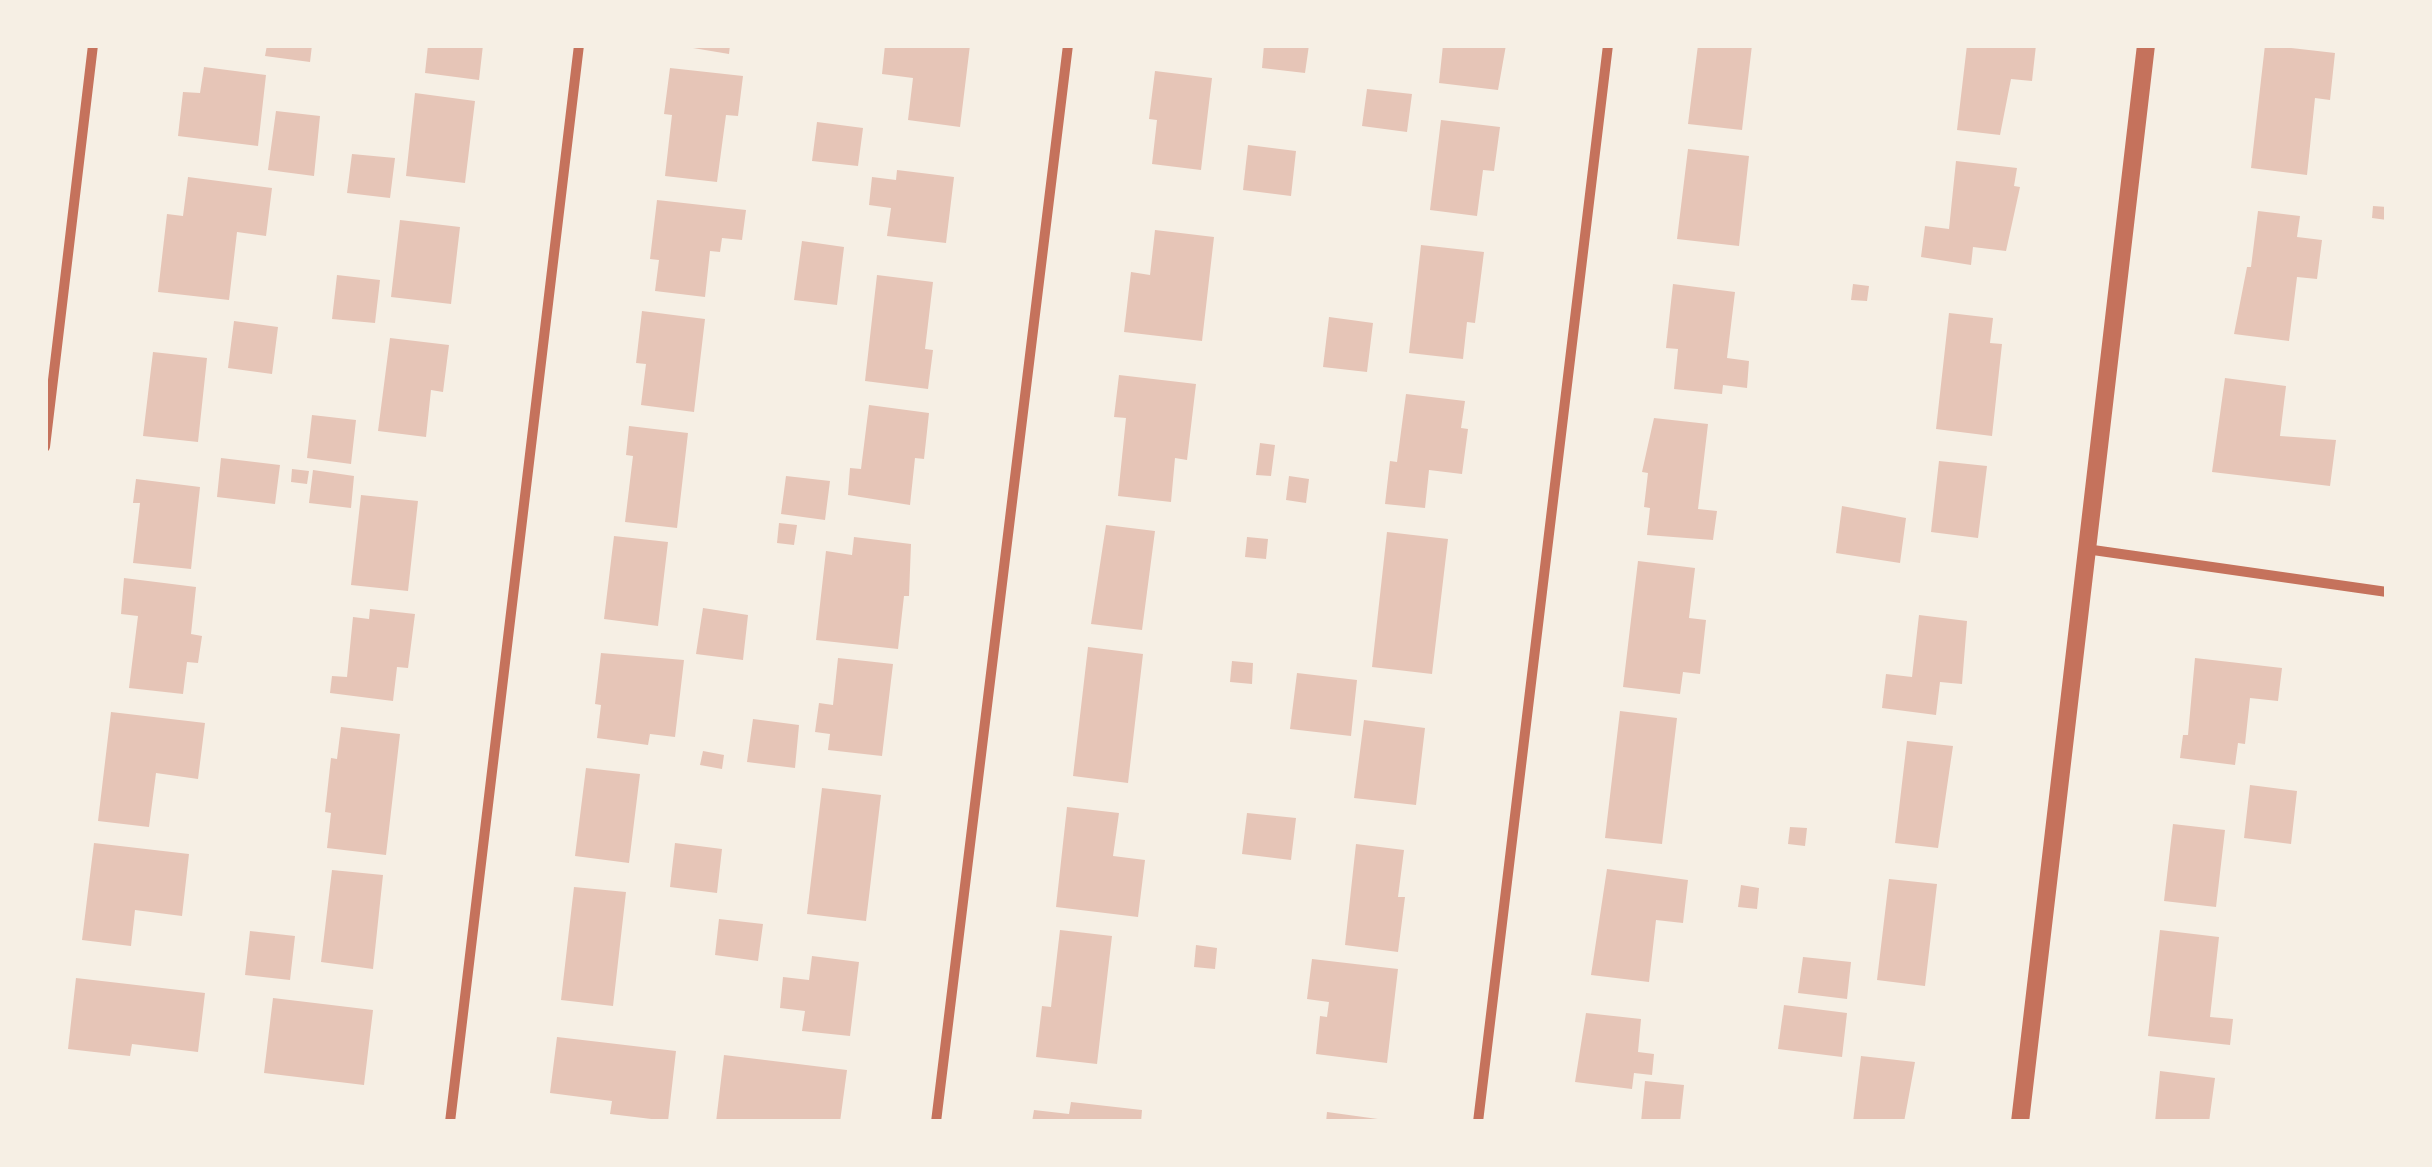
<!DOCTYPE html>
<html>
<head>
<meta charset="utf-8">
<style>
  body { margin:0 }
  #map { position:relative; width:2432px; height:1167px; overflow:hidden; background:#f6efe4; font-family:Roboto,sans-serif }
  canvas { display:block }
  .frame { position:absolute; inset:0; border:48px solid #f6efe4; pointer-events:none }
</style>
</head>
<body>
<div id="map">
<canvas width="2432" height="1167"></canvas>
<div class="frame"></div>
</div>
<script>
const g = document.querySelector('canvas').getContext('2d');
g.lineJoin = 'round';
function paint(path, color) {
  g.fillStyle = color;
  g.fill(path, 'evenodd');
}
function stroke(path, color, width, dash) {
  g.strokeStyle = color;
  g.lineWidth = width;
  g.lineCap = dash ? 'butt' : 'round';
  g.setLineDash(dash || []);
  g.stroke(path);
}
const building = new Path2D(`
  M267,45H312L310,62L265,56Z
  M428,45H483L479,80L425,73Z
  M675,45H730L729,54Z
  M885,45H970L960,127L908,120L913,78L882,74Z
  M1264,45H1309L1305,73L1262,68Z
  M1443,45H1506L1498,90L1439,83Z
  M1698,45H1752L1742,130L1688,124Z
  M1967,45H2036L2032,81L2011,79L2000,135L1957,130Z
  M2265,45L2335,53L2330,100L2315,98L2307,175L2251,168Z
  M204,67L266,75L258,146L178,136L183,92L200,93Z
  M670,68L743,76L738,116L726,115L717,182L665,176L672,115L664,114Z
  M1155,71L1212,78L1201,170L1152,164L1157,120L1149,119Z
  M1367,89L1412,94L1407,132L1362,126Z
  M415,93L475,101L465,183L406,176Z
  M276,111L320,116L314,176L268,170Z
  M1441,120L1500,127L1494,171L1483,170L1477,216L1430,210Z
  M817,122L863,128L858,166L812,161Z
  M1248,145L1296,151L1291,196L1243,190Z
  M1688,149L1749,156L1739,246L1677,239Z
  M352,154L395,158L390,198L347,193Z
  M1956,161L2017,168L2014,186L2020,187L2006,251L1973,247L1971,265L1921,257L1925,226L1949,229Z
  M897,170L954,177L946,243L887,236L891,208L869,205L872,177L896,180Z
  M188,177L272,188L266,236L237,232L229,300L158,292L167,214L183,216Z
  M657,200L746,210L742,240L722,238L720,252L710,251L705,297L655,291L659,260L650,259Z
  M2373,206L2387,207V220L2372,218Z
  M2258,211L2300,216L2297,237L2322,240L2317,279L2297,277L2289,341L2234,334L2247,267H2251Z
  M400,220L460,227L451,304L391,297Z
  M1155,230L1214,237L1202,341L1124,332L1131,272L1150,275Z
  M802,241L844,247L837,305L794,300Z
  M1421,245L1484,252L1475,323L1467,322L1463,359L1409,353Z
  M337,275L380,280L375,323L332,319Z
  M877,275L933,282L925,349L933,350L928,389L865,381Z
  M1673,284L1735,292L1727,358L1749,361L1747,388L1723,385L1722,394L1674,389L1678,349L1666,348Z
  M1853,284L1869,286L1867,301L1851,300Z
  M642,311L705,319L694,412L641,405L646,364L636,363Z
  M1949,313L1993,318L1990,343L2002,344L1992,436L1936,429Z
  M1329,317L1373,323L1367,372L1323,367Z
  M234,321L278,327L272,374L228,368Z
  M390,338L449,345L443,392L431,390L426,437L378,431Z
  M153,352L207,358L198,442L143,436Z
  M1119,375L1196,384L1187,460L1175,458L1171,502L1118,496L1126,418L1114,417Z
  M2225,378L2286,386L2280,436L2336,440L2330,486L2212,472Z
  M1406,394L1465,401L1461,428L1468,429L1462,474L1429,470L1425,508L1385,504L1390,461L1397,462Z
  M869,405L929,413L924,459L915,458L910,505L848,495L850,468L861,469Z
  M312,415L356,420L351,464L307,458Z
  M1654,418L1708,424L1698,509L1717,511L1713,540L1647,535L1650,508L1644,507L1648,473L1642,472Z
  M629,426L688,433L677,528L625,522L633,456L626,455Z
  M1260,443L1275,445L1271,476L1256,475Z
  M221,458L280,465L275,504L217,497Z
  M1939,461L1987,466L1978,538L1931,532Z
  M292,469L309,471L307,484L291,482Z
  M313,470L354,476L351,508L309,503Z
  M786,476L830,481L825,520L781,514Z
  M1289,476L1309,479L1306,503L1286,500Z
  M136,479L200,487L191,569L133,563L140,503H133Z
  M361,495L418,501L408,591L351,585Z
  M1842,506L1906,518L1900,563L1836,553Z
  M779,523L797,525L794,545L777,543Z
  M1106,525L1155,531L1142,630L1091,624Z
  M1387,532L1448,539L1432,674L1372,667Z
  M614,536L668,542L658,626L604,619Z
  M854,537L911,544L909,596H904L898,649L816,640L826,551L852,555Z
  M1247,537L1268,539L1266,559L1245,557Z
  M1638,561L1695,568L1689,618L1706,620L1700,674L1683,672L1680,694L1623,687Z
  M124,578L196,587L191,634L202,636L198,663L187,662L183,694L129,688L138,616L121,614Z
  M703,608L748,615L743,660L696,654Z
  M370,609L415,614L408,668L397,667L393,701L330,693L332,676L347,677L353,617L369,619Z
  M1919,615L1967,621L1962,684L1940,682L1936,715L1882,708L1886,674L1912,677Z
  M1088,647L1143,654L1128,783L1073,776Z
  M601,653L684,660L675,737L650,734L648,745L597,738L601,705L595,704Z
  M838,658L893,664L882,756L828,750L830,734L815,732L819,703L833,705Z
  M2195,658L2282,668L2278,701L2250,698L2245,744L2238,743L2235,765L2180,758L2183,735H2188Z
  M1232,661L1253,663L1252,684L1230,682Z
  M1297,673L1357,680L1351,736L1290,729Z
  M1620,711L1677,718L1662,844L1605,838Z
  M111,712L205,723L198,779L156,773L149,827L98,821Z
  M753,719L799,725L795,768L747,762Z
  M1364,720L1425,728L1416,805L1354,798Z
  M341,727L400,734L386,855L327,848L331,813L325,812L331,758L337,759Z
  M1907,741L1953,746L1938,848L1895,843Z
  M703,751L724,755L722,769L700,765Z
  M586,768L640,774L629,863L575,856Z
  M2250,785L2297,791L2291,844L2244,838Z
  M822,788L881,795L866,921L807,914Z
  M1067,807L1119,813L1113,856L1145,860L1138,917L1056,907Z
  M1247,813L1296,818L1291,860L1242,854Z
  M2173,824L2225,830L2216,907L2164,901Z
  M1790,827L1807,828L1805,846L1788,844Z
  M94,843L189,854L182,916L135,910L131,946L82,940Z
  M675,843L722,849L717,893L670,887Z
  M1356,844L1404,850L1398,897H1405L1398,952L1345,945Z
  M1607,869L1688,880L1683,923L1656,920L1649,982L1591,975Z
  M332,870L383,875L373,969L321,962Z
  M1889,879L1937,884L1925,986L1877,980Z
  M1741,885L1759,888L1757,909L1738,907Z
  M574,887L626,892L613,1006L561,1000Z
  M719,919L763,924L758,961L715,955Z
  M1060,930L1112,936L1097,1064L1036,1057L1042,1006L1051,1007Z
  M2160,930L2219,937L2210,1017L2233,1019L2230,1045L2148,1036Z
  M250,931L295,936L290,980L245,975Z
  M1196,945L1217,948L1215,969L1194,967Z
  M812,956L859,962L850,1036L802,1031L805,1011L780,1008L783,977L809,980Z
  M1803,957L1851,962L1847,999L1798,993Z
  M1312,959L1398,969L1387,1063L1316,1054L1320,1016L1327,1017L1329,1002L1307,999Z
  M76,978L205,993L198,1052L132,1044L130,1056L68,1049Z
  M273,998L373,1010L364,1085L264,1073Z
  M1784,1005L1847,1013L1842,1057L1778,1049Z
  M1586,1013L1641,1019L1638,1052L1654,1054L1652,1075L1634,1073L1632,1089L1575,1082Z
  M557,1037L676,1051L668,1121L610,1114L612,1101L550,1093Z
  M724,1055L847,1070L840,1122H716Z
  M1861,1056L1915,1062L1904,1122H1853Z
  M2160,1071L2215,1078L2209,1122H2155Z
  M1645,1081L1684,1085L1680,1122H1641Z
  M1071,1102L1142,1110L1141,1122H1032L1034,1110L1069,1114Z
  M1327,1112L1385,1120V1122H1326Z`);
const minor = new Path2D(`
  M45,447L93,45
  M2086,549L2387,592
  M450,1122L579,45
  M936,1122L1068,45
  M1478,1122L1608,45`);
const tertiary = new Path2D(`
  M2020,1122L2146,45`);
paint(building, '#e6c5b7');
stroke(minor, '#c5725c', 10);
stroke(tertiary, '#c5725c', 18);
</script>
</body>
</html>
